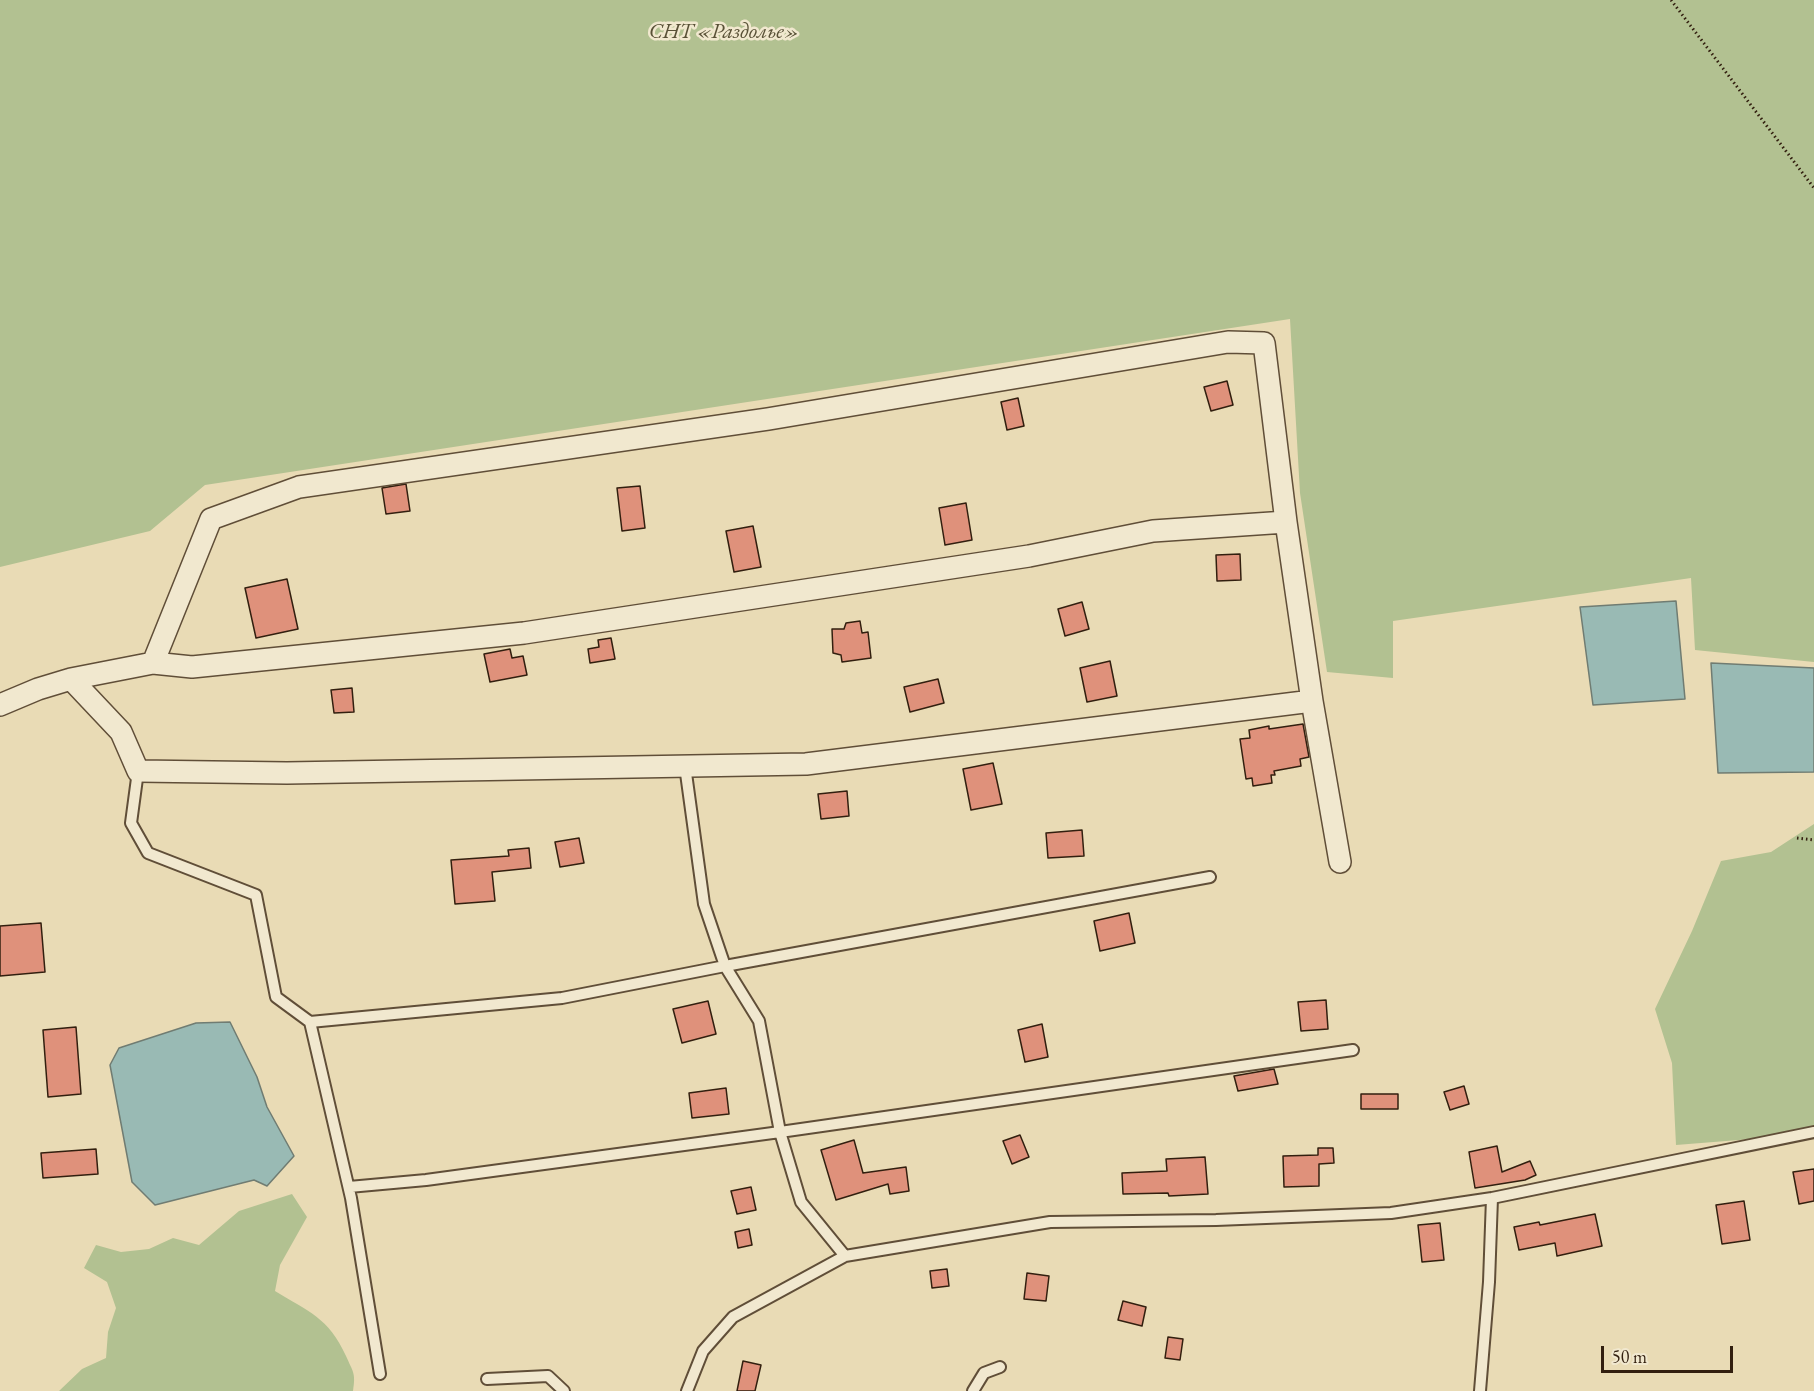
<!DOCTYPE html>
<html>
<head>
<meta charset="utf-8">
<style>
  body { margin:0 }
  #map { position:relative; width:1814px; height:1391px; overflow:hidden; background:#e9dbb5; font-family:"EB Garamond",serif }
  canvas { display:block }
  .scale { position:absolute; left:1601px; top:1346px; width:132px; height:27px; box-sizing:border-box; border:3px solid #321f0f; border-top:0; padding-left:8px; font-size:18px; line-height:21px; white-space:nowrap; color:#321f0f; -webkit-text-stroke:4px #f1e8cf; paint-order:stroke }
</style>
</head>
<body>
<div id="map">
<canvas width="1814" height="1391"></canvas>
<div class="scale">50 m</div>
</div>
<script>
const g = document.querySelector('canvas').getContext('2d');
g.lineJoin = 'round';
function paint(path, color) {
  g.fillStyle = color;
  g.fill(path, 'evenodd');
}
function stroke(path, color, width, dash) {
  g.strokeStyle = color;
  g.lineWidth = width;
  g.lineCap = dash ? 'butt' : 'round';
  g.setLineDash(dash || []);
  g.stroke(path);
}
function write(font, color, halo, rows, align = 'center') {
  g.font = font + ' "EB Garamond",serif';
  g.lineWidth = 5;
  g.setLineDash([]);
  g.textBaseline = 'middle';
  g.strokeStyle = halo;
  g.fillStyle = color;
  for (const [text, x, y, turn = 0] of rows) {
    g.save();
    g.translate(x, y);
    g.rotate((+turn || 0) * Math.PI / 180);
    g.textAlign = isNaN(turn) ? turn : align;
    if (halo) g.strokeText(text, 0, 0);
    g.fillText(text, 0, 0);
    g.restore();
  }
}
const green = new Path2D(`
  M0,0H1814V662L1695,650L1691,578L1393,621V678L1327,672L1300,493L1290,319L205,485L150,531L0,567Z
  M1814,824V1134L1676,1145L1672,1063L1655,1009L1692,931L1721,861L1771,852Z
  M292,1194L307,1217L280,1265L275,1291C309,1312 328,1317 346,1356C353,1372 356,1373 353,1391H59L82,1369L106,1358L108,1332L116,1308L107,1282L84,1268L96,1245L121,1252L149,1249L173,1238L199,1245L239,1211Z`);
const water = new Path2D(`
  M1676,601L1685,699L1593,705L1580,607Z
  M1711,663L1814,668V772L1718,773Z
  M230,1022L257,1077L267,1107L294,1156L267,1186L254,1180L155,1205L132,1182L110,1065L119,1048L196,1023Z`);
const building = new Path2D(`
  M1227,381L1233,405L1211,411L1204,387Z
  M1018,398L1024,426L1007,430L1001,402Z
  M406,484L410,511L386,514L382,488Z
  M640,486L645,528L622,531L617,488Z
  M966,503L972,540L945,545L939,508Z
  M753,526L761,567L734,572L726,531Z
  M1240,554L1241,580L1217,581L1216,555Z
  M287,579L298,629L256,638L245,588Z
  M1082,602L1089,629L1065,636L1058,609Z
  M860,621L862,633L868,632L871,658L842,662L841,655L833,653L832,629H844L846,623Z
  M611,638L615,659L590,663L588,649L599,647L598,640Z
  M510,649L512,658L523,656L527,675L490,682L484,654Z
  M1110,661L1117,696L1087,702L1080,668Z
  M938,679L944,703L910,712L904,687Z
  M352,688L354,712L334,713L331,690Z
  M1303,724L1309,757L1300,759L1301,766L1274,771L1275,775H1271L1272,783L1253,786L1252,778L1246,779L1240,739L1250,738L1249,730L1269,726V729Z
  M993,763L1002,804L971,810L963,769Z
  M847,791L849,816L821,819L818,794Z
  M1082,830L1084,856L1048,858L1046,833Z
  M579,838L584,863L560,867L555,842Z
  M529,848L531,868L492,872L495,901L455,904L451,860L509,856L508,850Z
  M1129,913L1135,943L1100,951L1094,921Z
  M41,923L45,972L0,976V926Z
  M1326,1000L1328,1029L1301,1031L1298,1002Z
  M708,1001L716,1034L682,1043L673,1009Z
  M1042,1024L1048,1057L1025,1062L1018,1030Z
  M76,1027L81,1094L48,1097L43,1030Z
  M1274,1069L1278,1084L1238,1091L1234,1076Z
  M1464,1086L1469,1104L1450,1110L1444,1092Z
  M726,1088L729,1114L692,1118L689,1093Z
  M1361,1094H1398V1109H1361Z
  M1020,1135L1029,1157L1012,1164L1003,1141Z
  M854,1140L863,1173L906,1167L909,1191L890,1194L888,1184L836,1200L821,1150Z
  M1497,1146L1502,1172L1530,1161L1536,1175L1525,1180L1475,1188L1469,1152Z
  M1318,1148H1333L1334,1163L1319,1164V1186L1284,1187L1283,1156L1318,1155Z
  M96,1149L98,1174L43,1178L41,1153Z
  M1205,1157L1208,1194L1169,1196L1168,1193L1123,1194L1122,1173L1167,1171L1166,1159Z
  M1814,1169V1201L1799,1204L1793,1172Z
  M751,1187L756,1210L737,1214L731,1191Z
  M1744,1201L1750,1240L1722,1244L1716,1205Z
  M1595,1214L1602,1246L1557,1256L1555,1243L1519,1250L1514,1227L1539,1222L1540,1225Z
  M1440,1223L1444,1260L1422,1262L1418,1225Z
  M749,1229L752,1245L738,1248L735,1232Z
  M947,1269L949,1286L932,1288L930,1271Z
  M1027,1273L1049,1276L1046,1301L1024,1299Z
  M1123,1301L1146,1307L1142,1326L1118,1320Z
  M1168,1337L1183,1339L1180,1360L1165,1358Z
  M743,1361L761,1365L755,1391H737Z`);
const path = new Path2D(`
  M1671,0L1814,188
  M1797,838L1814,840`);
const service = new Path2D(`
  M138,771L131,823L148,853L256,895L276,997L310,1022L562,998L725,966L704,904L685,766
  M310,1022L351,1198L380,1374
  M349,1187L426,1180L780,1132L1353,1050
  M845,1256L801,1202L780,1132L759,1021L725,966L1210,877
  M487,1379L548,1376L564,1391
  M687,1391L703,1351L733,1317L845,1256L1050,1222L1216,1220L1391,1213L1492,1198L1814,1132
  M973,1391L984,1373L1000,1367
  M1480,1391L1489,1282L1492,1198`);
const minor = new Path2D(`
  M153,663L192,667L524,633L1029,556L1153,531L1286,522
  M71,679L121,732L138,771L287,773L806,764L1312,701L1340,862
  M0,705L38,689L71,679L153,663L211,519L299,487L768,419L1228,342L1264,343L1286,522L1312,701`);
const parkNames = [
  ["СНТ «Раздолье»",724,32]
];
paint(green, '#b2c191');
paint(water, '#99bab4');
stroke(water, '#707c72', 1.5);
paint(building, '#df917b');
stroke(building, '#321f0f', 1.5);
stroke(service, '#604e38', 14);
stroke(minor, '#604e38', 24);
stroke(path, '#321f0f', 3, [1.5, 3]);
stroke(service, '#f1e8cf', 10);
stroke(minor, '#f1e8cf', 21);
write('italic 22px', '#585036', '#f1e8cf', parkNames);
</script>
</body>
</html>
